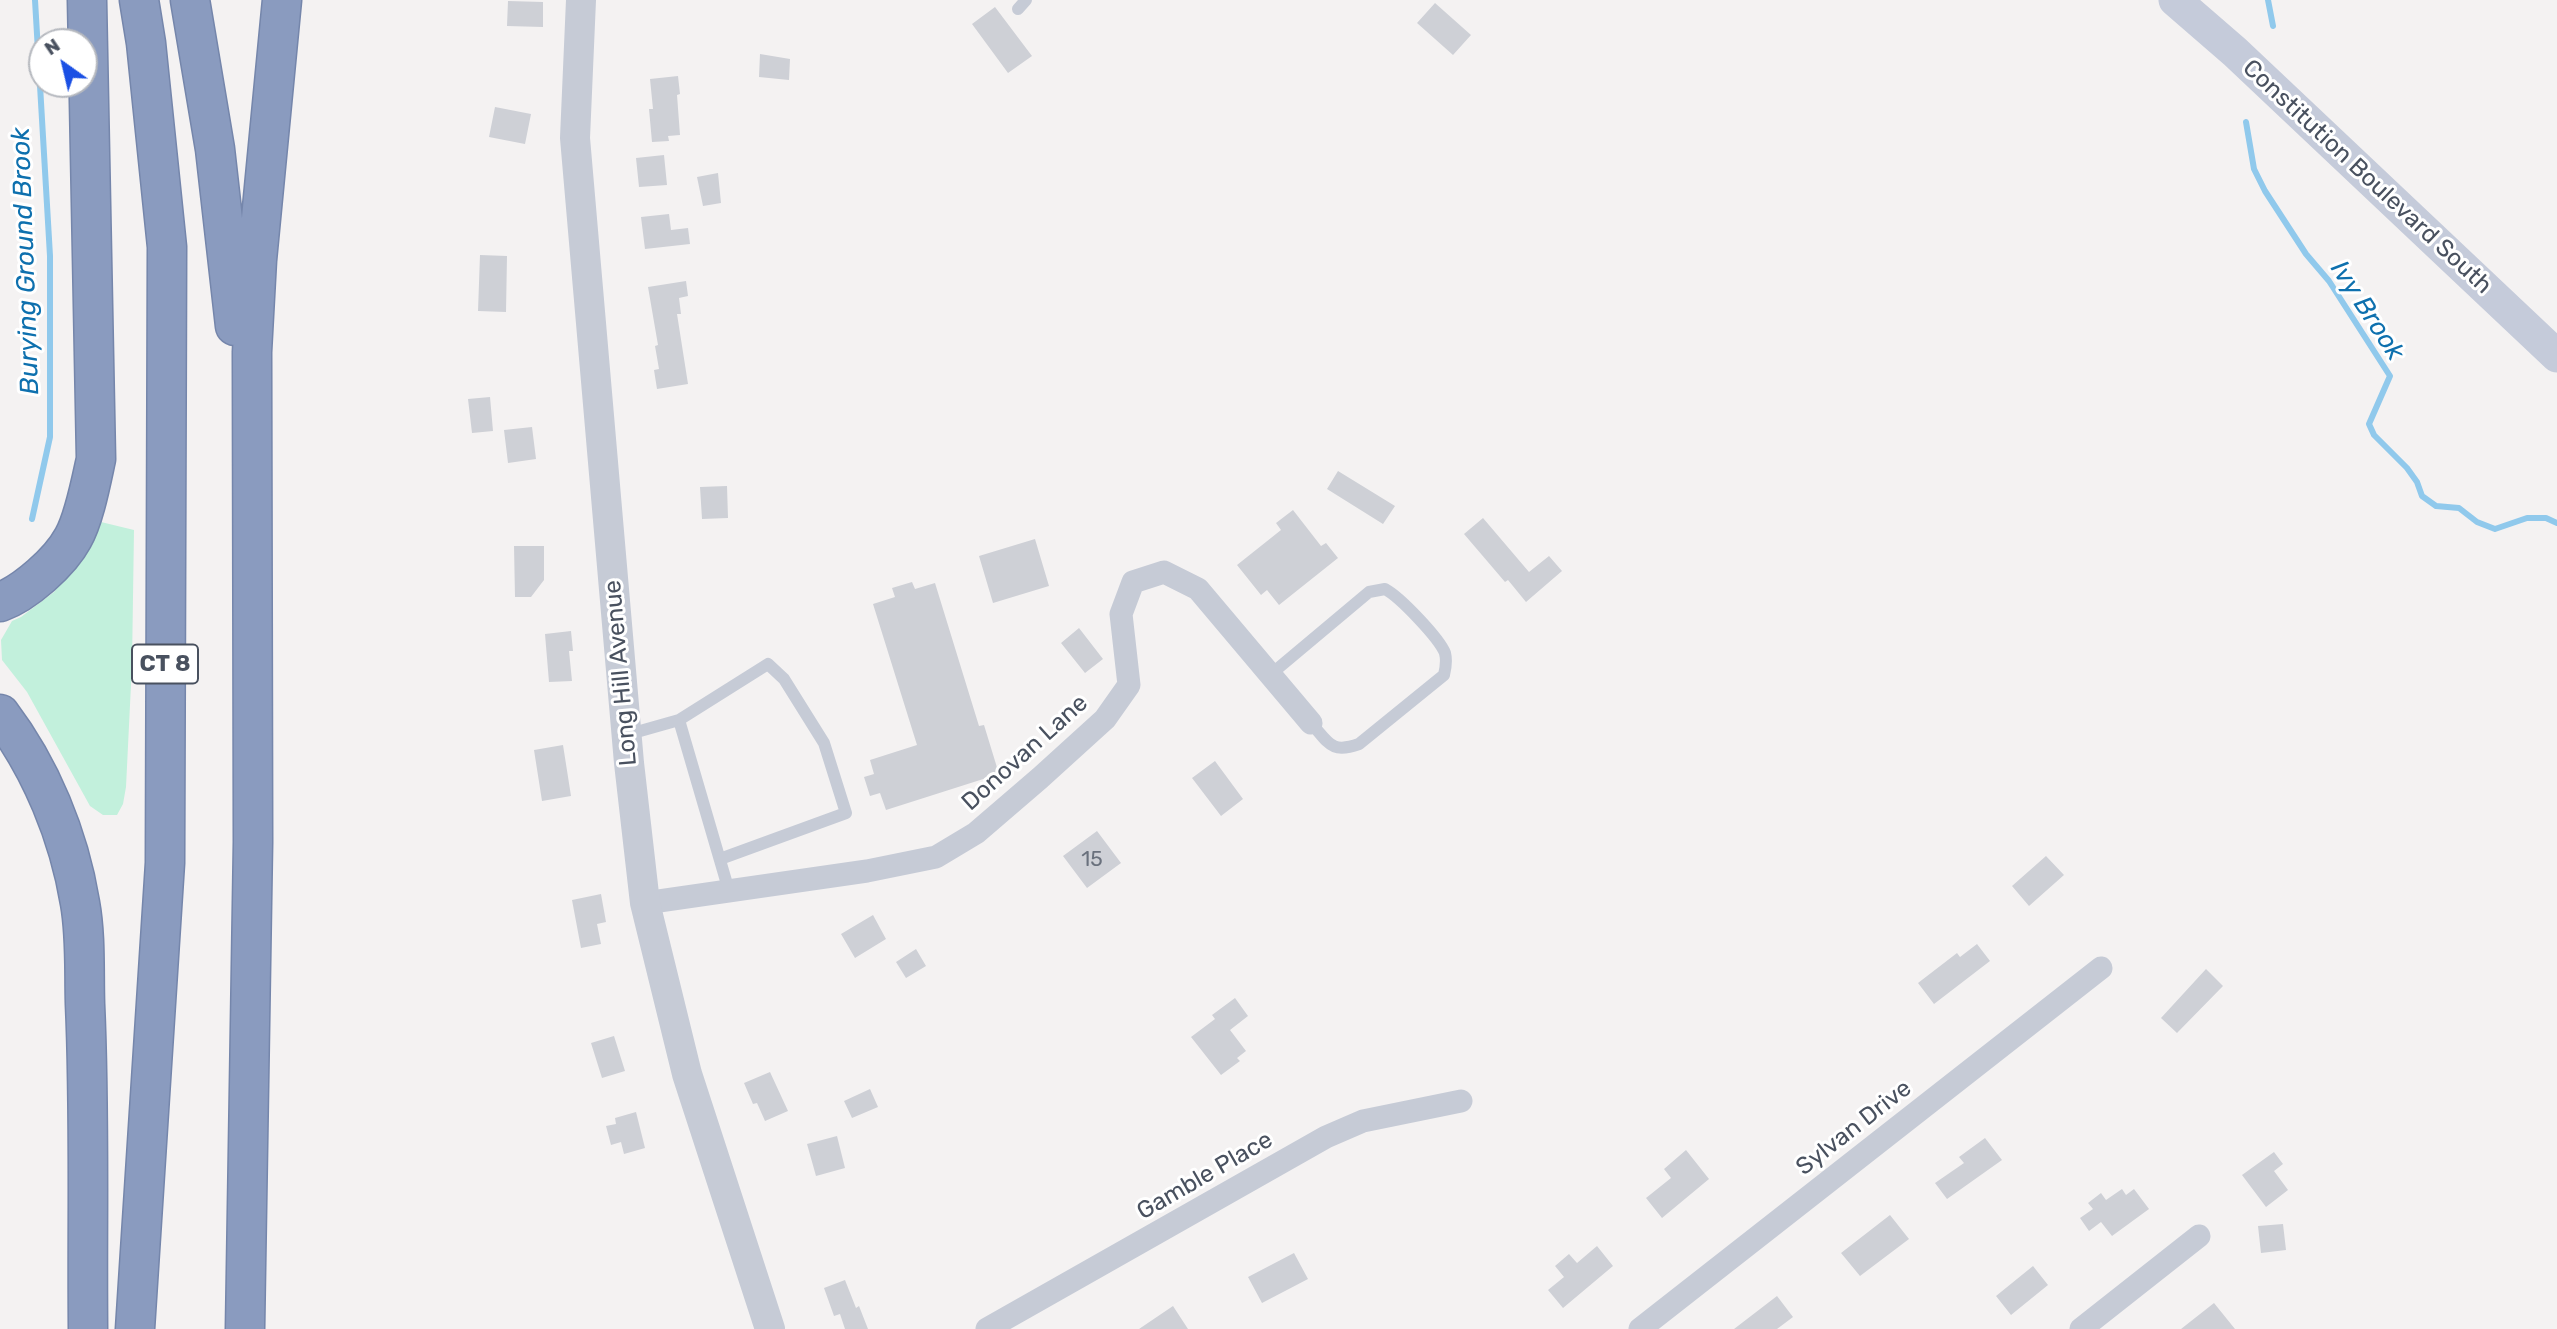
<!DOCTYPE html>
<html>
<head>
<meta charset="utf-8">
<style>
  body { margin:0 }
  #map { position:relative; width:2557px; height:1329px; overflow:hidden; background:#f4f2f2; font-family:Rubik,sans-serif }
  canvas { display:block }
  .north { position:absolute; left:28px; top:28px; width:70px; height:70px; box-sizing:border-box; background:#fff; border:2px solid #b6b9bf; border-radius:50%; rotate:326deg; font-size:19px; font-weight:700; line-height:28px; text-align:center; color:#49515f }
  .north::after { content:''; display:block; margin:auto; width:24px; height:32px; background:#1b50e4; clip-path:polygon(50% 0,100% 100%,50% 72%,0 100%) }
</style>
</head>
<body>
<div id="map">
<canvas width="2557" height="1329"></canvas>
<div class="north">N</div>
</div>
<script>
const g = document.querySelector('canvas').getContext('2d');
g.lineJoin = 'round';
function paint(path, color) {
  g.fillStyle = color;
  g.fill(path, 'evenodd');
}
function stroke(path, color, width, dash) {
  g.strokeStyle = color;
  g.lineWidth = width;
  g.lineCap = dash ? 'butt' : 'round';
  g.setLineDash(dash || []);
  g.stroke(path);
}
function write(font, color, halo, rows, align = 'center') {
  g.font = font + ' Rubik,sans-serif';
  g.lineWidth = 6;
  g.setLineDash([]);
  g.textBaseline = 'middle';
  g.strokeStyle = halo;
  g.fillStyle = color;
  for (const [text, x, y, turn = 0] of rows) {
    g.save();
    g.translate(x, y);
    g.rotate((+turn || 0) * Math.PI / 180);
    g.textAlign = isNaN(turn) ? turn : align;
    if (halo) g.strokeText(text, 0, 0);
    g.fillText(text, 0, 0);
    g.restore();
  }
}
const green = new Path2D(`
  M101,522L134,530L132,664L126,787L123,804L117,815H103L90,806L27,692L2,660L1,640L12,621L21,617L54,592L86,551Z`);
const stream = new Path2D(`
  M2268,0L2273,26
  M2246,122L2254,169L2265,191L2306,254L2329,281L2390,376L2369,424L2374,435L2407,468L2417,482L2422,496L2436,506L2459,508L2477,522L2495,529L2527,518H2546L2557,523
  M32,519L50,437V256L35,0`);
const building = new Path2D(`
  M508,1L543,2V27L507,26Z
  M1435,3L1471,35L1453,55L1417,23Z
  M995,7L1032,56L1008,73L972,24Z
  M760,54L790,59L789,80L759,77Z
  M678,76L680,94L677,95L680,135L668,136L669,141L652,142L649,109H653L650,79Z
  M495,107L531,114L525,144L489,137Z
  M664,155L667,185L639,187L636,158Z
  M718,173L721,203L703,206L697,177Z
  M669,214L671,230L688,228L690,244L645,249L641,217Z
  M480,255L507,256L506,312L478,311Z
  M686,281L688,296L679,298L681,314H677L688,384L657,389L654,370L659,369L655,346L658,345L648,287Z
  M490,397L493,431L472,433L468,399Z
  M532,427L536,459L508,463L504,430Z
  M1338,471L1395,506L1383,524L1327,489Z
  M727,486L728,518L702,519L700,487Z
  M1293,510L1321,546L1326,543L1338,558L1279,605L1267,590L1261,595L1237,565L1281,530L1276,523Z
  M1483,518L1529,572L1549,556L1562,571L1526,602L1508,580L1505,582L1464,534Z
  M1035,539L1049,586L993,603L979,556Z
  M514,546H544V580L531,597H515Z
  M912,582L915,589L935,583L979,726L984,725L999,774L886,810L880,793L870,796L864,777L874,774L870,760L917,745L873,604L895,597L892,588Z
  M1079,628L1103,659L1085,673L1061,643Z
  M571,631L573,651H569L572,681L549,682L545,634Z
  M563,745L571,796L542,801L534,750Z
  M1215,761L1243,799L1221,816L1192,778Z
  M1097,831L1121,863L1087,888L1063,856Z
  M2046,856L2064,875L2029,906L2012,886Z
  M601,894L606,922L597,924L601,944L581,948L572,900Z
  M873,915L886,939L855,958L841,934Z
  M1977,944L1990,961L1934,1004L1918,983L1957,953L1960,957Z
  M916,949L926,966L906,978L896,962Z
  M2206,969L2223,986L2177,1033L2161,1018Z
  M1235,998L1248,1016L1230,1030L1246,1051L1237,1058L1240,1061L1221,1075L1191,1037L1215,1019L1212,1015Z
  M614,1036L625,1071L602,1078L591,1043Z
  M770,1072L788,1111L765,1121L757,1103L753,1104L744,1083Z
  M870,1089L878,1107L852,1118L844,1101Z
  M636,1112L645,1148L624,1154L621,1142L611,1145L606,1126L616,1124L615,1118Z
  M837,1136L845,1168L816,1176L807,1144Z
  M1985,1138L2002,1160L1947,1199L1935,1183L1964,1163L1959,1157Z
  M1686,1150L1709,1179L1662,1218L1646,1198L1671,1178L1664,1169Z
  M2274,1152L2283,1164L2274,1171L2288,1190L2266,1207L2242,1175Z
  M2122,1189L2126,1195L2134,1189L2149,1209L2112,1236L2101,1222L2089,1231L2080,1218L2093,1209L2088,1203L2101,1193L2106,1200Z
  M1890,1215L1909,1239L1860,1276L1841,1253Z
  M2283,1224L2286,1250L2261,1253L2258,1226Z
  M1597,1246L1613,1266L1563,1308L1548,1290L1564,1277L1555,1266L1569,1254L1577,1263Z
  M1294,1253L1308,1279L1262,1303L1248,1277Z
  M2033,1266L2048,1285L2011,1315L1996,1296Z
  M845,1280L856,1308L859,1306L868,1329H845L840,1314L834,1316L824,1288Z
  M1777,1296L1793,1317L1777,1329H1734Z
  M2214,1303L2235,1329H2181Z
  M1173,1306L1188,1329H1139Z`);
const service = new Path2D(`
  M1018,9L1026,0
  M1270,675L1369,592L1385,589C1400,597 1439,638 1445,653C1447,661 1446,667 1444,675L1359,744C1331,754 1329,743 1311,723
  M679,720L768,664L784,679L824,743L846,813L720,859
  M626,735L679,720L729,891`);
const minor = new Path2D(`
  M645,903L867,871L936,857L976,833L1040,778L1105,719L1129,685L1121,614L1133,582L1164,572L1198,589L1311,723
  M987,1329L1326,1137L1363,1121L1461,1101
  M1640,1329L2101,968
  M2081,1329L2199,1236`);
const tertiary = new Path2D(`
  M581,0L575,138L629,763L645,903L687,1074L770,1329`);
const secondary = new Path2D(`
  M2175,0L2235,52L2557,356`);
const motorway = new Path2D(`
  M190,0L215,149L235,326
  M0,602C25,593 60,562 73,538C84,519 91,482 96,459L87,0
  M0,714C41,768 69,836 80,903C86,936 84,971 85,1004C90,1112 87,1221 88,1329
  M135,1329L165,863L167,247L146,43L139,0
  M245,1329L253,842L252,352L257,260L282,0`);
const numberNames = [
  ["15",1092,860]
];
const shields = [
  [165,664,66]
];
const shieldNames = [
  ["CT 8",165,664]
];
const streetNames = [
  ["Constitution Boulevard South",2367,177,43],
  ["Long Hill Avenue",621,673,-95],
  ["Donovan Lane",1025,753,-42],
  ["Sylvan Drive",1854,1128,-38],
  ["Gamble Place",1205,1176,-30]
];
const waterNames = [
  ["Burying Ground Brook",26,261,-92],
  ["Ivy Brook",2367,311,57]
];
paint(green, '#c2f0dc');
stroke(stream, '#90c9ec', 6);
paint(building, '#ced0d6');
stroke(motorway, '#7586ab', 41);
stroke(service, '#c6cbd6', 12);
stroke(minor, '#c6cbd6', 23);
stroke(tertiary, '#c6cbd6', 30);
stroke(secondary, '#c5cbda', 33);
stroke(motorway, '#8a9bbf', 38);
write('21px', '#6a717d', null, numberNames);
for (const [x, y, w] of shields) {
  const box = new Path2D();
  box.roundRect(x - w / 2, y - 19.5, w, 39, 5);
  g.fillStyle = '#fff';
  g.fill(box);
  stroke(box, '#49515f', 2);
}
write('bold 23px', '#49515f', null, shieldNames);
write('24px', '#49515f', '#fff', streetNames);
write('italic 26px', '#0e70ae', '#fff', waterNames);
</script>
</body>
</html>
